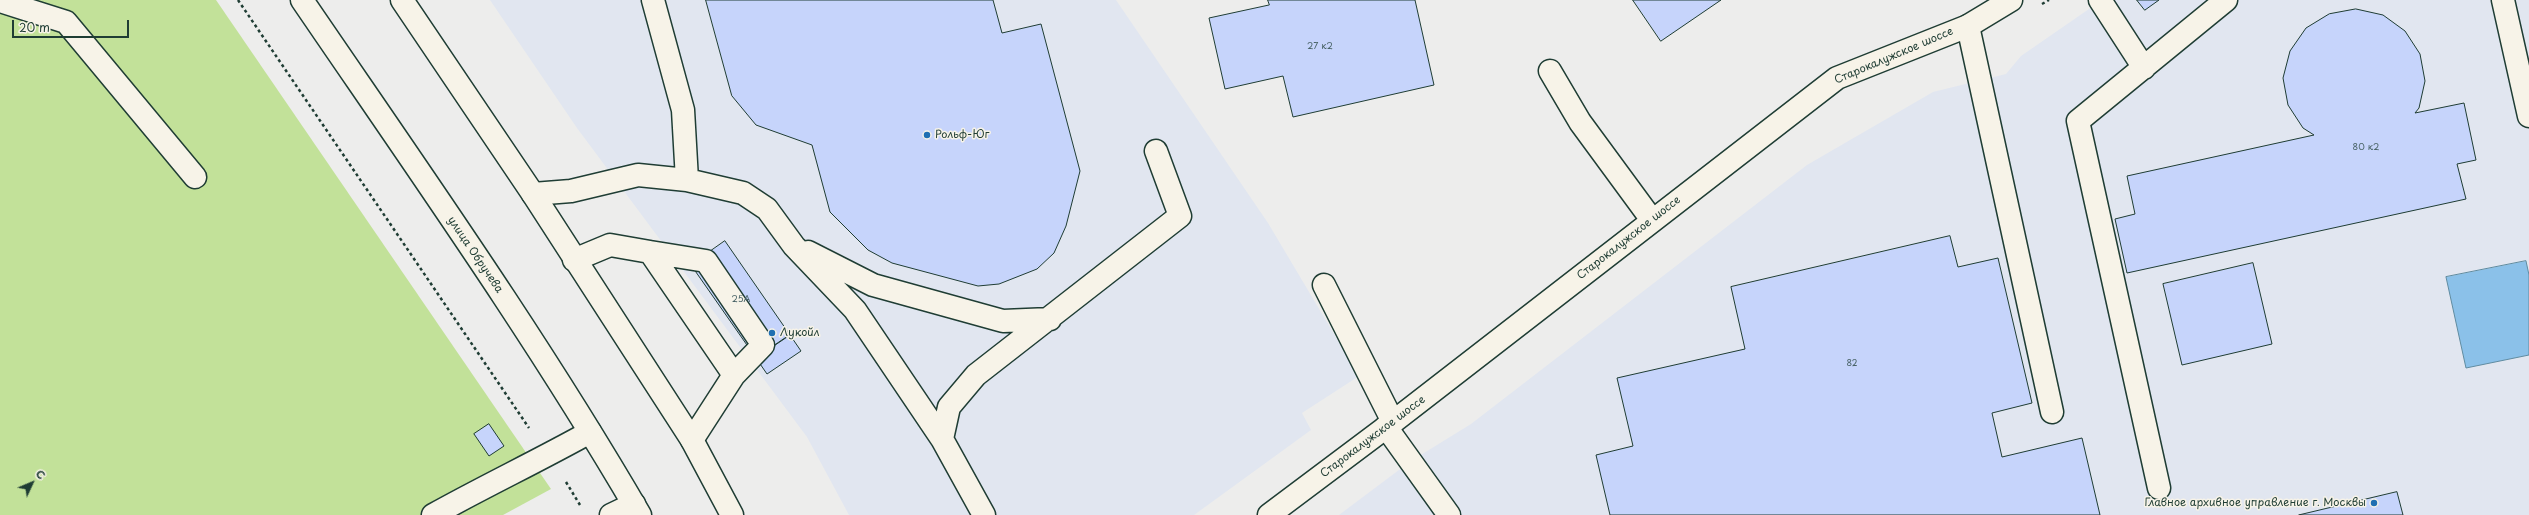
<!DOCTYPE html>
<html>
<head>
<meta charset="utf-8">
<style>
  body { margin:0 }
  #map { position:relative; width:2529px; height:515px; overflow:hidden; background:#ededec; font-family:"Playpen Sans",sans-serif }
  canvas { display:block }
  .north { position:absolute; left:12px; top:463px; width:40px; height:40px; -webkit-text-stroke:3px #f7f3e8; paint-order:stroke; rotate:46deg; font-size:11px; font-weight:700; line-height:16px; text-align:center; color:#1f3d34 }
  .north::after { content:''; display:block; margin:auto; width:14px; height:18px; background:#1f3d34; clip-path:polygon(50% 0,100% 100%,50% 72%,0 100%) }
  .scale { position:absolute; left:12px; top:20px; width:117px; height:18px; box-sizing:border-box; border:2px solid #1f3d34; border-top:0; padding-left:5px; font-size:12px; line-height:14px; white-space:nowrap; color:#1f3d34; -webkit-text-stroke:3px #f7f3e8; paint-order:stroke }
</style>
</head>
<body>
<div id="map">
<canvas width="2529" height="515"></canvas>
<div class="north">С</div>
<div class="scale">20 m</div>
</div>
<script>
const g = document.querySelector('canvas').getContext('2d');
g.lineJoin = 'round';
function paint(path, color) {
  g.fillStyle = color;
  g.fill(path, 'evenodd');
}
function stroke(path, color, width, dash) {
  g.strokeStyle = color;
  g.lineWidth = width;
  g.lineCap = dash ? 'butt' : 'round';
  g.setLineDash(dash || []);
  g.stroke(path);
}
function write(font, color, halo, rows, align = 'center') {
  g.font = font + ' "Playpen Sans",sans-serif';
  g.lineWidth = 3;
  g.setLineDash([]);
  g.textBaseline = 'middle';
  g.strokeStyle = halo;
  g.fillStyle = color;
  for (const [text, x, y, turn = 0] of rows) {
    g.save();
    g.translate(x, y);
    g.rotate((+turn || 0) * Math.PI / 180);
    g.textAlign = isNaN(turn) ? turn : align;
    if (halo) g.strokeText(text, 0, 0);
    g.fillText(text, 0, 0);
    g.restore();
  }
}
const built = new Path2D(`
  M490,0H1116L1268,223L1359,376L1302,413L1311,430L1194,515H849L807,437L577,128Z
  M2102,0H2529V515H1339L1411,461L1471,424L1807,165L1933,92L2006,74L2021,56Z`);
const green = new Path2D(`
  M0,0H216L551,489L503,515H0Z`);
const water = new Path2D(`
  M2526,261L2529,275V355L2466,368L2446,277Z`);
const building = new Path2D(`
  M706,0H993L1002,33L1041,24L1080,171L1066,226L1054,253L1037,269L999,284L978,286L892,263L868,250L830,212L812,145L756,125L732,96Z
  M1268,0H1415L1434,85L1293,117L1283,76L1225,89L1209,18L1269,5Z
  M1633,0H1721L1661,41Z
  M2137,0H2159L2145,10Z
  M2356,9L2383,15L2405,31L2420,54L2425,81L2419,108L2415,113L2464,103L2476,160L2457,164L2466,199L2127,273L2115,219L2135,214L2127,176L2314,135L2303,128L2288,105L2283,78L2290,51L2306,28L2329,14Z
  M1950,236L1958,267L1998,258L2032,403L1992,413L2002,457L2082,438L2100,515H1610L1596,455L1633,446L1617,378L1745,349L1731,287Z
  M725,241L790,335L756,358L691,265Z
  M2253,263L2272,344L2182,365L2163,284Z
  M790,335L801,351L767,374L756,358Z
  M489,424L504,446L489,456L474,434Z
  M2397,492L2403,515H2299Z`);
const path = new Path2D(`
  M238,0L529,428
  M2042,4L2049,0
  M566,482L580,505`);
const service = new Path2D(`
  M653,0L683,110L687,180
  M2100,0L2144,68
  M2503,0L2529,116
  M0,1L66,22L195,177
  M1968,26L2052,412
  M1550,71L1580,122L1652,220
  M533,194L571,191L638,175L687,180L743,193L767,209L794,246L855,310L942,439L984,515
  M650,252L706,261L763,345L734,375
  M808,252L873,285L1003,321L1050,319
  M574,260L610,245L650,252L734,375L692,440
  M1324,285L1393,422
  M1386,427L1449,515
  M942,439L949,407L976,375L1180,216L1156,151
  M2159,488L2078,121L2226,0
  M433,515C485,486 538,461 590,432
  M611,515L634,504`);
const minor = new Path2D(`
  M1269,515L1393,422L1837,78L1968,26L2011,0`);
const secondary = new Path2D(`
  M302,0C418,170 537,338 640,515
  M402,0L533,194L692,440L732,515`);
const markers = [
  [927,135,4,"#1f6fb2"],
  [772,333,4,"#1f6fb2"],
  [2374,503,4,"#1f6fb2"]
];
const numberNames = [
  ["27 к2",1320,47],
  ["80 к2",2366,148],
  ["25А",741,300],
  ["82",1852,364]
];
const streetNames = [
  ["Старокалужское шоссе",1894,56,-23],
  ["Старокалужское шоссе",1629,238,-38],
  ["улица Обручева",475,255,56],
  ["Старокалужское шоссе",1373,437,-37]
];
const poiNames = [
  ["Рольф-Юг",935,135],
  ["Лукойл",780,333],
  ["Главное архивное управление г. Москвы",2366,503,"right"]
];
paint(built, '#e1e6f0');
paint(green, '#c2e199');
paint(water, '#8bc1e9');
stroke(water, '#608ca1', 1);
paint(building, '#c6d4fb');
stroke(building, '#1f3d34', 1);
stroke(service, '#1f3d34', 25);
stroke(minor, '#1f3d34', 25);
stroke(secondary, '#1f3d34', 25);
stroke(path, '#1f3d34', 2.5, [3, 3]);
stroke(service, '#f7f3e8', 22);
stroke(minor, '#f7f3e8', 22);
stroke(secondary, '#f7f3e8', 22);
for (const [x, y, r, color] of markers) {
  const dot = new Path2D();
  dot.arc(x, y, r, 0, 2 * Math.PI);
  g.fillStyle = color;
  g.fill(dot);
  stroke(dot, '#f7f3e8', 1.5);
}
write('9px', '#496366', null, numberNames);
write('11px', '#1f3d34', '#f7f3e8', streetNames);
write('11px', '#1f3d34', '#f7f3e8', poiNames, 'left');
</script>
</body>
</html>
